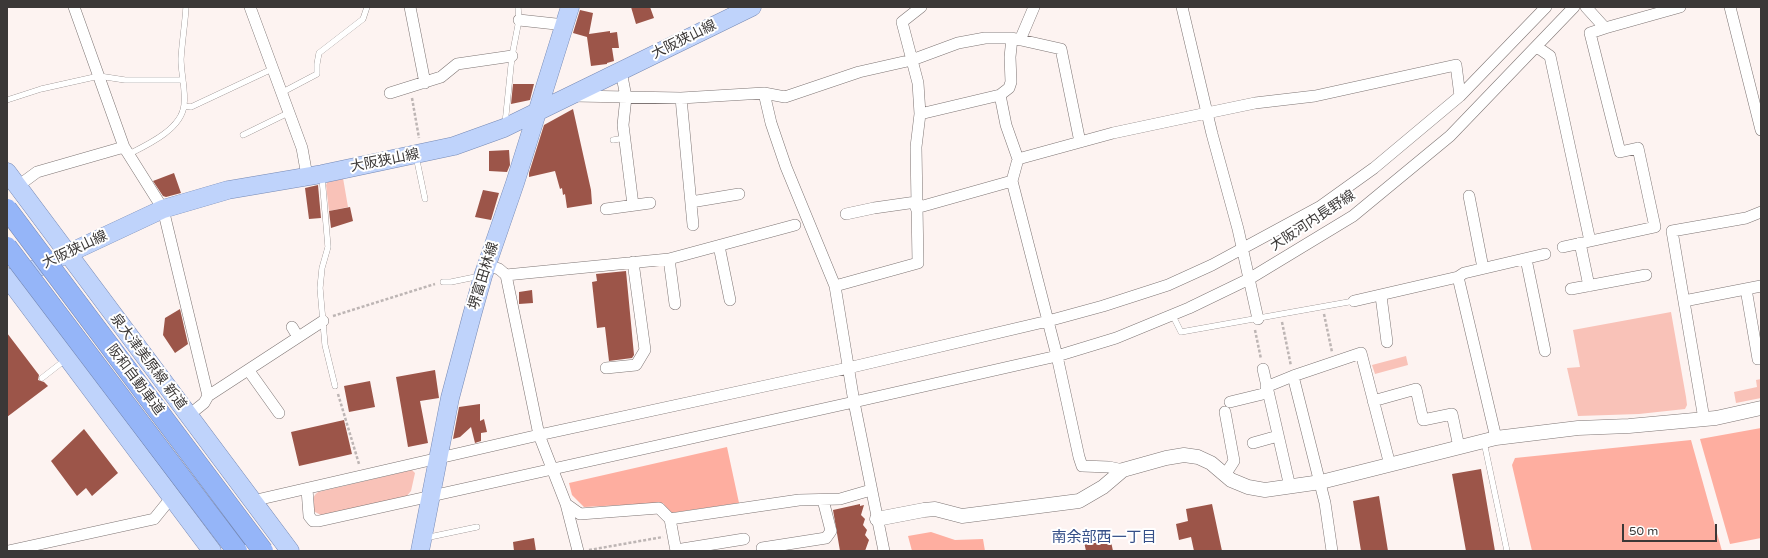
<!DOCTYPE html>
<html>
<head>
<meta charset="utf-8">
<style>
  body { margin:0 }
  #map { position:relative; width:1768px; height:558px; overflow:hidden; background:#fdf3f1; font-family:"Varela Round",sans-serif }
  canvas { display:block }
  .frame { position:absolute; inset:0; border:8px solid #3b3837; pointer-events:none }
  .scale { position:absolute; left:1622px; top:524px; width:95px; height:18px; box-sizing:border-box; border:2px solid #3b3837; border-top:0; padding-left:5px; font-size:12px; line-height:14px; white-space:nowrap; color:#3b3837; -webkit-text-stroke:3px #fff; paint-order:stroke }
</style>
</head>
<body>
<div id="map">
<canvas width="1768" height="558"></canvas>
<div class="frame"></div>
<div class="scale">50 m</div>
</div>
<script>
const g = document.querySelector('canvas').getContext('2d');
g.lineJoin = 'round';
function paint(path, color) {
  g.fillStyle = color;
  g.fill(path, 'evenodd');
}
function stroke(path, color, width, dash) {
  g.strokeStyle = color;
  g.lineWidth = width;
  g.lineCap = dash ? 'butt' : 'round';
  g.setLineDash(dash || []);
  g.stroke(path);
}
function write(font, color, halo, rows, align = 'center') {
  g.font = font + ' "Varela Round","Noto Sans JP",sans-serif';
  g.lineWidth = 4;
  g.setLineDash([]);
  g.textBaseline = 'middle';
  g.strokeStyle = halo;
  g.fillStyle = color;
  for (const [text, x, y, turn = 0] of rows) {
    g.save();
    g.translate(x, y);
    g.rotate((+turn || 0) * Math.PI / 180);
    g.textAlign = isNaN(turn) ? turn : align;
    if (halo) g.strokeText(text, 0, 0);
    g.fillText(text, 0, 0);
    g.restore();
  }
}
const green = new Path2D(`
  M343,178L348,207L329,211L326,185L328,181Z
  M1671,312L1686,397L1687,405L1685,409L1639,414L1578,416L1567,368L1580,367L1573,330Z
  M1406,356L1408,365L1375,374L1372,365Z
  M1761,379V398L1736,403L1734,392L1757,387L1756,380Z
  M412,470L415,473L411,491L406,497L321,515L313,511C313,504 311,497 318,492Z`);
const water = new Path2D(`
  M1761,428V538L1730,544L1700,439Z
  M1691,440L1722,551H1532L1512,465L1515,458Z
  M727,447L739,503L670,513L663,503L584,507L572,495L569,483Z
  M931,532L955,540L983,539L985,551H912L908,536Z`);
const building = new Path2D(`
  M631,7H650L654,18L636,24Z
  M580,10L593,13L589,34L610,31V33L617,32L619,48H612L614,61L607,63V64L591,66L587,37L573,33Z
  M513,84H534L530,100L511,104Z
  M573,109L591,190L592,204L567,208L565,194L563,195L562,188L560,189L555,171L529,177V173L544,125Z
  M509,150L510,165L507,172L489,171V151Z
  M174,173L181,193L166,197L163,196L153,181Z
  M318,185L321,218L309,219L305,188Z
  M483,190L499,193L491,220L475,217Z
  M350,207L353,221L331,228L329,211Z
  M626,271L634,355L632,358L609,361L605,327L597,328L592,282L597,281L596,274Z
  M532,290L533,303L519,304V292Z
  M180,309L188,344L175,353L163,335L165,318Z
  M7,333L39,375L38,380L44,382L48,386L7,417Z
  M435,370L439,398L420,401L428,443L408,447L396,377Z
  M370,381L375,407L349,412L344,386Z
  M480,404V421L484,419L487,432L481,433V441L475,443L471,427L460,437L453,439L459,407Z
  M344,420L352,454L299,466L291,432Z
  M84,429L118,473L92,496L86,488L77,496L51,461Z
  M1481,469L1495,551H1466L1452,474Z
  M1379,496L1388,551H1361L1353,501Z
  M860,504V506L864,505L861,515L865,519L863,525L867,530L865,535L869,540L865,551H840L833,510Z
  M1212,504L1222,551H1194L1191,537L1179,540L1176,524L1188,521L1186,509Z
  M1109,532L1113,551H1086L1083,537Z
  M534,538L536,551H514L513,542Z`);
const path = new Path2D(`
  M412,98L419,138
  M1324,314L1332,352
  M333,316L435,284
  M1282,322L1291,366
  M1255,330L1261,359
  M338,394L359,464
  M589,550L663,537`);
const service = new Path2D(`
  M281,93L317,74V64L319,53L363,19L367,7
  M7,100L41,89L99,76L125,80H183
  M184,106L191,107L272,69
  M505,124L512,56L519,20L518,7
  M243,135L288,113
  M613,140L625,138
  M129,154C147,145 182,129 184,105C186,90 181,74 181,59C182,42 185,24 186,7
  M416,156L425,199
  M322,177L328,247L322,268L320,288L325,345L335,386
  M443,282H451L480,276
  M1172,314L1181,332L1354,301
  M42,378L65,360
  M1484,442L1507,551
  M425,538L477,527`);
const minor = new Path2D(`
  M74,7L124,147L163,209L208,396L204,403L189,415
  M250,7L302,148L307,176
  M410,7L425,83
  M1182,7L1212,134L1238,229L1258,319
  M1586,7L1605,28L1680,7
  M1730,7L1761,130
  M519,20L565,25
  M1012,38L1010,57L1011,82L1009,88L1000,95L1006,125L1018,159
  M1020,40L1034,7
  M1537,47L1550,56L1590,241
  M621,71L626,97L623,125L633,205
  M390,93L441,77L457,64L512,56
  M575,96L681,98L764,93
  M681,98L693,225
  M920,114L1000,95
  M18,186L37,172L124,147
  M1469,196L1483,268
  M691,202L739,194
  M916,208L1012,181
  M606,209L650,203
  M846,214L874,208L916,202
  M1580,243L1589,286
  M719,246L730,300
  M1563,247L1655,227L1638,148L1620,152L1590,33L1605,28
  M669,259L675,304
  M1526,259L1545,351
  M487,265L499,269L506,275L539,435L566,504L580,514L659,508L670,519L676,551
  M506,275L669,259L795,225
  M1458,277L1496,438
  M835,286L918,263L916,147L920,114L918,83L902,22L921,7
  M1571,289L1646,275
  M1746,289L1758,359H1761
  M1381,296L1387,342
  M1354,301L1458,277L1464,273L1545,254
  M1684,301L1761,286
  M292,327L298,337
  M606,368L636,365L645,350L633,262
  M1263,369L1290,487
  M249,371L279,413
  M1266,387L1293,376
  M208,396L323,321
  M1373,401L1416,389L1423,420L1452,414L1459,447
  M1230,402L1267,393
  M1704,419L1672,231L1746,218L1761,212
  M1253,443L1278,436
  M1123,470L1109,467L1082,466L1079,457L1057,356L1012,181L1018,159L1113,133L1207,113L1255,103L1315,96L1456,65L1460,96
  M1225,475L1234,461L1225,412
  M307,489L309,516L313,521H319L854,402L835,286L786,167L771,123L764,93L785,97L859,72L912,60L958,43L985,38H1012L1061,49L1080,142
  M252,501L539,435L848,368L1048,321L1103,306L1168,285L1212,265L1321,206L1374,168L1460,96L1546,7
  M566,504L578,551
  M670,519L799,500L840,499L871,490
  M676,550L744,539
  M8,551L154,519L171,498
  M763,551L762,548L826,538L831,531L823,500
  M884,551L854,402L1057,356L1116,338L1189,308L1249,279L1353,216L1450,136L1574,7
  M1332,551L1325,503L1293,376L1361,353L1390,465`);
const tertiary = new Path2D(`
  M877,519L924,510L935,509L962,516L1079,501L1103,487L1123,470L1166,458L1184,455L1198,457L1211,463L1231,480L1248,487L1265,490L1321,482L1496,438L1578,428L1629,426L1716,418L1761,408`);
const primary = new Path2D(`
  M7,172L290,551
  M7,277L212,551
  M7,282L163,209L228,190L322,174L454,146L504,128L752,7
  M420,551L450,398L472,315L483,276L515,183L570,7`);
const motorwayBridge = new Path2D(`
  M7,209L263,551
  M7,247L237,551`);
const streetNames = [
  ["大阪狭山線",684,40,-26],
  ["大阪狭山線",385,161,-11],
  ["大阪河内長野線",1313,221,-33],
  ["大阪狭山線",75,250,-25],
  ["堺富田林線",484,276,-73],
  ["泉大津美原線 新道",148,362,53],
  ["阪和自動車道",135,380,53]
];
const neighbourhoodNames = [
  ["南余部西一丁目",1104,538]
];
paint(green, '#f9c2b8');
paint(water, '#feaea0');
paint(building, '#9c5549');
stroke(service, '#7e7574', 6);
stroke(minor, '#7e7574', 12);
stroke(tertiary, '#7e7574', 15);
stroke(primary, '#7689b4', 19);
stroke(path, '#bdb5b4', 2.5, [3, 2]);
stroke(service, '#fff', 5.5);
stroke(minor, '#fff', 11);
stroke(tertiary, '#fff', 14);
stroke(primary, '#bfd3fb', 18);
stroke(motorwayBridge, '#7689b4', 21, []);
stroke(motorwayBridge, '#95b5f8', 20);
write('14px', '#3b3837', '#fff', streetNames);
write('15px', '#354f88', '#fff', neighbourhoodNames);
</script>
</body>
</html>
